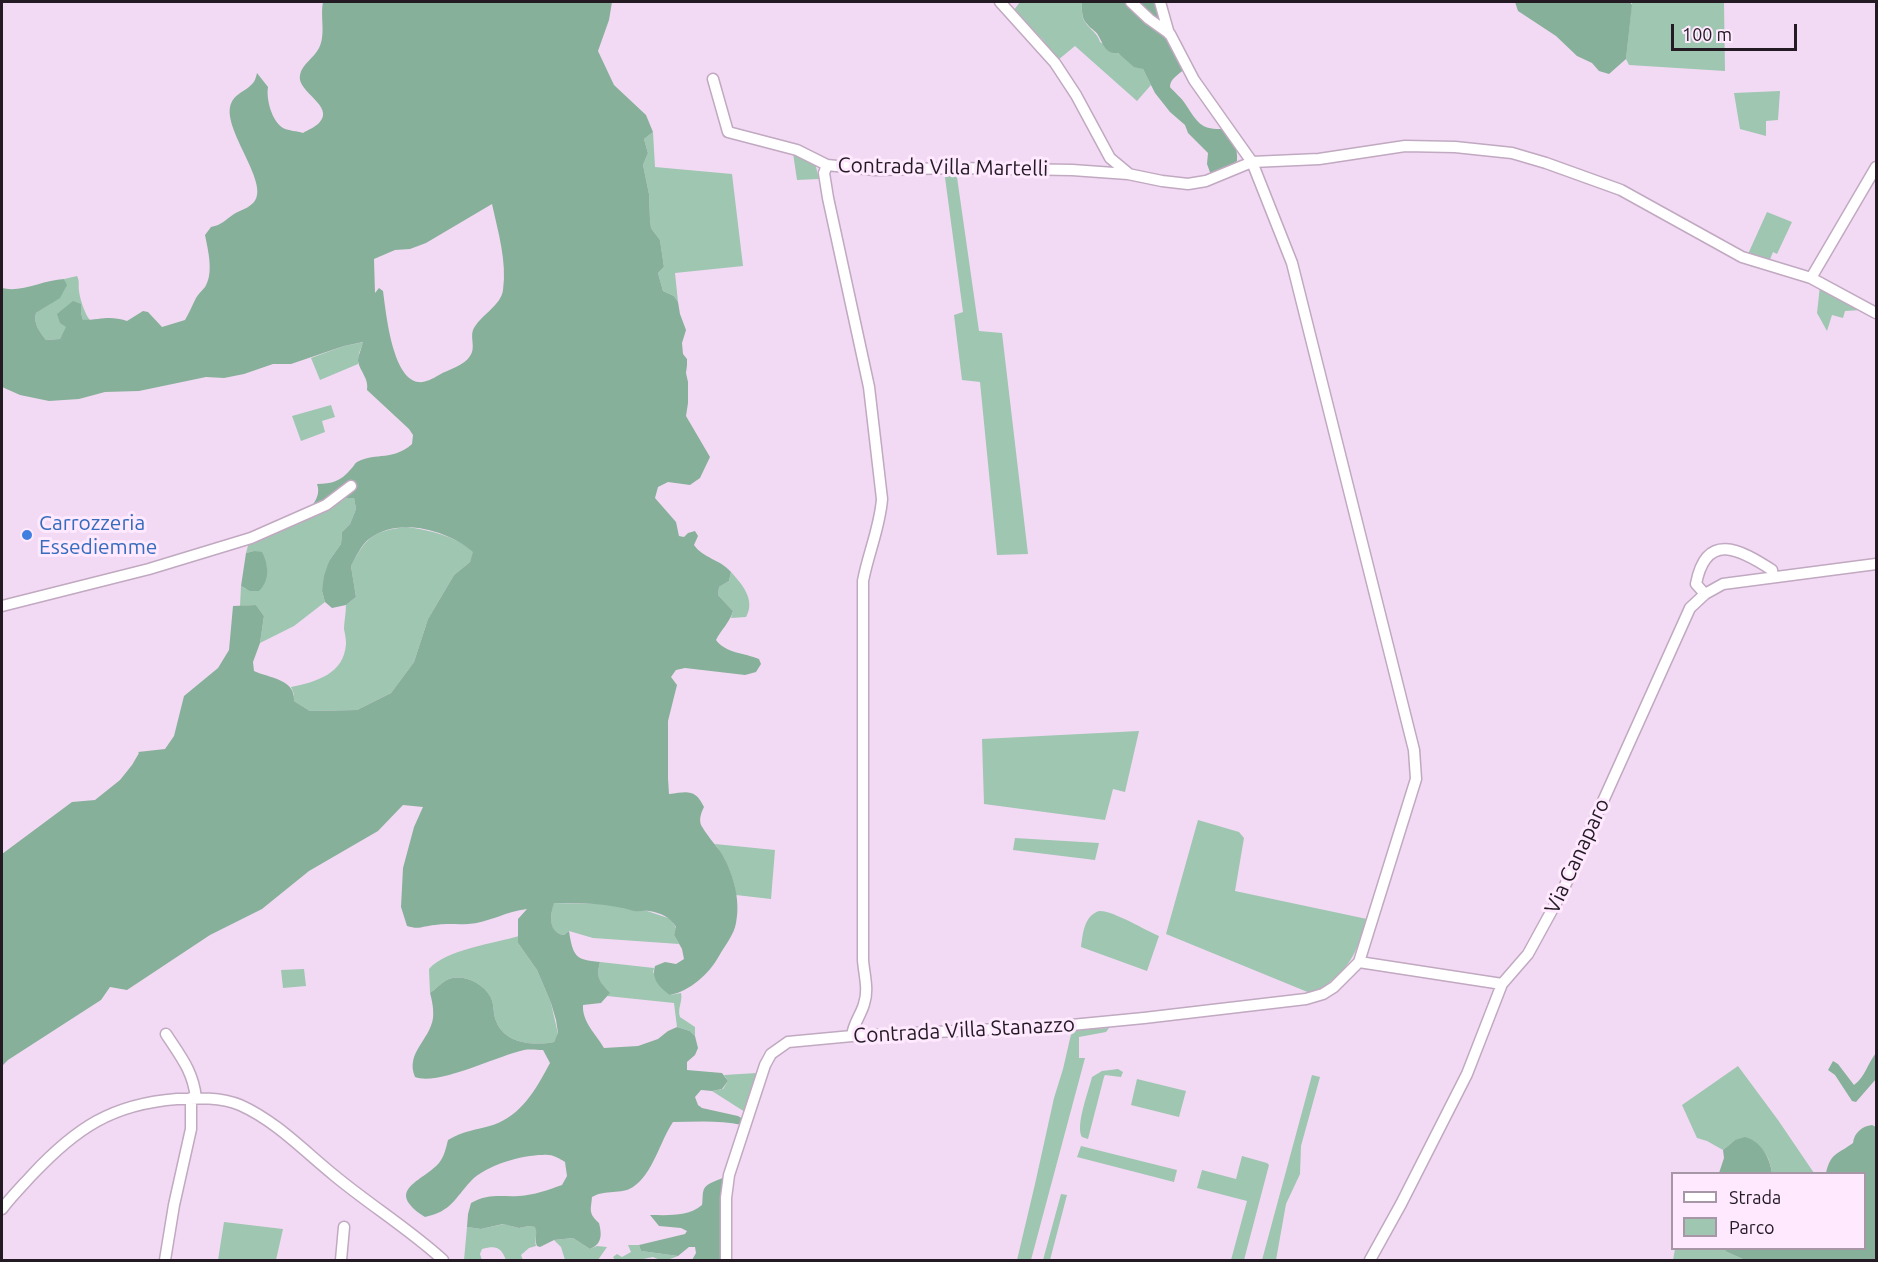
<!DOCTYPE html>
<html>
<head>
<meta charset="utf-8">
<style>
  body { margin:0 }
  #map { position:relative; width:1878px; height:1262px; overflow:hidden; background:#f3daf4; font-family:Ubuntu,sans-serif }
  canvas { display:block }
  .frame { position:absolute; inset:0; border:3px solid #231a23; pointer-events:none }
  .legend { position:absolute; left:1671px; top:1172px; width:195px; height:78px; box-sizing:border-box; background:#fee9fe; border:2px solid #a696a6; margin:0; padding:8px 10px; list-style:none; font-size:18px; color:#231a23 }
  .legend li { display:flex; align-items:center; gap:12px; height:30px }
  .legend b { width:30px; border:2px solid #a696a6 }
  .scale { position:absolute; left:1671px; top:24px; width:126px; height:27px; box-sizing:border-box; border:3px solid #231a23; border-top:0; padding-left:8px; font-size:18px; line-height:21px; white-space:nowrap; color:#231a23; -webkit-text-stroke:4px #fee9fe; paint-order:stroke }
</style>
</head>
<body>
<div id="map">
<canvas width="1878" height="1262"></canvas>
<div class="frame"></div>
<ul class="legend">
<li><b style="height:8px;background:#fff"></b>Strada</li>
<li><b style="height:16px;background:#9ec6b1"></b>Parco</li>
</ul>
<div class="scale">100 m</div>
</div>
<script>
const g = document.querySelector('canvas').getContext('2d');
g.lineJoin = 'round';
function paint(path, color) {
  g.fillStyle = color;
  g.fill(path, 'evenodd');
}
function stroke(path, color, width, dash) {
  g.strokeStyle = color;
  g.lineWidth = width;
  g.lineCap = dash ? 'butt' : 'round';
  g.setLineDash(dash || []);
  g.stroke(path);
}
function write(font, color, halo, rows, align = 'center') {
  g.font = font + ' Ubuntu,sans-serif';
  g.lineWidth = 6;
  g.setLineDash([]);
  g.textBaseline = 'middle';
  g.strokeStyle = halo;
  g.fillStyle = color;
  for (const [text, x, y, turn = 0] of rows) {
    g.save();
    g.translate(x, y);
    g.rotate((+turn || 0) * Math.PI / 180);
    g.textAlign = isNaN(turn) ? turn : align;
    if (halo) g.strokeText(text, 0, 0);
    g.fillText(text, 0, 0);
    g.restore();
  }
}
const green = new Path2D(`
  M1020,2H1082C1082,8 1081,16 1085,22C1090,30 1097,32 1100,42L1143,69L1151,85L1137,101L1075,46L1058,60L1042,39L1014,10Z
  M1632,2H1724L1725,71L1629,65L1626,59Z
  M1780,91L1778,120L1766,121V136L1740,129L1734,93Z
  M653,132L655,167L732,174L743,266L675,273L678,302L674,296L663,291L658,273L664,267L660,240L651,228L650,219L649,194L643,165L648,153L644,139Z
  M793,153L815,163L819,179L797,180Z
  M944,170H956L979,331L1002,333L1028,554L997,555L980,382L962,380L954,315L963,312Z
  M1767,212L1792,222L1777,254L1773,252L1769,262L1748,254Z
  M77,276C80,282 78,285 79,291C80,299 85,315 90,320H83L81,313V304L60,339L46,340C40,332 33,324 36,313L50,304L66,286L64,279Z
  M1820,286L1861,310L1845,311L1843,318L1832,315L1827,331L1817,313Z
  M364,342L359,353L358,364L320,380L311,358L344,346Z
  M331,405L335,417L322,421L325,432L301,441L292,416Z
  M341,498H354L356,509L350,524L342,532L341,544L329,561L322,591L325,602L294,626L260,643L264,616L256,605L240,606L241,586L246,589L267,567L265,562L254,551L246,553L249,542Z
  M406,527C430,530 455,536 474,552L470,562L454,575L428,619L414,662L391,693L357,710L310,711L294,701V694L291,687C316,682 344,674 346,644C346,639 345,634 344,629C344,622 346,613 346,605L356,597L351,566C366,537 373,531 406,527Z
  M731,572C742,584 756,600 746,617L731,618L733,611L718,595L719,587L729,581Z
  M1139,731L1125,792L1113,789L1105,820L984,804L982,739Z
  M1198,820L1239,832L1244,838L1235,891L1367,919C1358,946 1354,963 1331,981C1324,987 1318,991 1310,993L1166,934Z
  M1015,838L1099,843L1095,860L1013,850Z
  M715,844L775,850L771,899L736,895C734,877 726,859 715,844Z
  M553,903L600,904L628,907L635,911H647L671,919L676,928L674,935L679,944L593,938L569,931L564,935C547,933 551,916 553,903Z
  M1099,911C1112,910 1145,930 1159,936L1147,971L1081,947C1083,933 1084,916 1099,911Z
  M519,936L518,943L537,970L551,1003L558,1034L554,1042C532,1046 503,1044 495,1018C493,1011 494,1002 490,996C482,983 464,974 449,979C443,981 436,989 430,993L429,969C445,950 495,943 519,936Z
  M600,962L654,968L653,972L670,995L681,993C683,1001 677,1009 680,1017L695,1027V1036L690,1031L677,1027L674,1003L607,996L609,993C599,981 596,978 600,962Z
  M304,969L306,986L283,988L281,970Z
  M1109,1028L1106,1032L1079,1037V1058H1085L1031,1260H1017L1035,1184L1054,1098L1063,1069L1072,1030Z
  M1738,1066L1778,1120L1814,1173H1772C1768,1146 1758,1148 1735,1140L1723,1150L1707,1141L1697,1138L1682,1105Z
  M1118,1069L1123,1072L1121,1077L1105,1075L1104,1077L1088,1139L1082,1137C1075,1126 1089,1090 1092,1077L1102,1071Z
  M757,1073L745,1112L712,1091L723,1089L728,1081L724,1075Z
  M1312,1075L1320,1077L1301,1146L1300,1174L1286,1204L1276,1260H1262Z
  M1137,1079L1186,1091L1179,1117L1131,1105Z
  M1081,1146L1177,1170L1174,1182L1077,1157Z
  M1242,1156L1267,1163L1269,1165L1244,1260H1231L1247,1201L1197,1188L1202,1170L1236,1179Z
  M1061,1194L1067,1195L1050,1260H1043Z
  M224,1222L283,1229L276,1260H218Z
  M504,1224L519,1228L529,1226L536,1227C538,1233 534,1239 536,1246L529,1248L521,1255L523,1260H506C501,1247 496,1245 482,1249L480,1254L482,1260H464L467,1227L481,1229Z
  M573,1238L590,1249L597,1246L607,1247L598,1260H565L561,1247L554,1240Z
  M628,1245H639L641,1251L678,1256C669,1260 662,1262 653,1257L638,1260H615L613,1257L617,1254L622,1257L631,1252Z
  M1724,1248L1727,1252L1745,1260H1673L1675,1249Z`);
const forest = new Path2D(`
  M323,2H612L609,20L598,51L614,85L646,115L653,132L644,139L648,153L643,165L649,194L650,219L651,228L660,240L664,267L658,273L663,291L674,296L678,302L680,314L686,330L682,343L683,354L687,359V365L686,373L688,382V403L686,416L710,457L700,478L690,485L668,482L658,487L655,498L676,522L679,536L684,537L688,533L695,531L698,536L694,545C704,559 720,559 731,572L729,581L719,587L718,595L733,611C730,622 721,630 716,640C725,653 745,653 759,659L761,664L756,672L745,675L685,668L676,670L671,677L677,685L668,721V778L669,794C687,792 695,788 704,807C701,813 699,819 701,825C706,834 714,843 720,851C733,871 741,900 736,923C734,935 725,945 719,956C709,974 690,991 670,995C660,988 651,979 655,966L665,962L676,964L684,959L682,949L674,935L676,927C670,917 661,913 649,911C644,910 639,912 634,911C608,903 581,903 554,903C550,915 548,933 564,935L569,931C573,956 575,960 600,962C596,978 599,981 610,993L601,1003L583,1005C582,1022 596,1034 604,1048L638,1046L658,1039L668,1031L677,1027L690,1031L695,1036L698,1048L695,1055L687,1062V1070L722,1073L728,1081L722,1089L712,1091L701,1090L695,1097L698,1105L702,1108L738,1116L743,1119L742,1125C719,1120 696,1122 673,1122C660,1141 653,1174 633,1187C621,1195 606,1189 592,1197C591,1210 588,1213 599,1223C602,1235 602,1244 590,1249L573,1238L554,1240L540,1247L537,1246C534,1239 538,1233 535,1227L529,1226L519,1228L503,1224L481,1229L467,1227L468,1214L471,1203C489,1193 501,1197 519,1196C534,1195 548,1190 562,1185L567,1176L565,1162C558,1158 552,1154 543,1155C522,1155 486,1165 471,1181C454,1199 452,1211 425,1217C383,1190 422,1182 439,1163C444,1157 446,1148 448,1140C463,1131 476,1130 493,1125C522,1115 536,1089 550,1063L543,1050C537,1050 530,1049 524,1050C497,1056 438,1086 415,1077C405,1053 430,1040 433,1018C434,1010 432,1000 430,993C436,989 443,981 449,979C464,974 482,983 490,996C494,1002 493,1011 495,1018C503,1044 532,1046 554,1042L558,1033L556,1020L551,1003L537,970L518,943V919L527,909C507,911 488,923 468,924C457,925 446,923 435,925C423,926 419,930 407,926L401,907L403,868L414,827L423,807L403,805L378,831L309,871L262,909L210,935L127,990L110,987L101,1000L8,1060L2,1066V854L72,802L95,800L120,780L132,765L139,753L138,752L165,749L174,736L184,696L218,668L229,650L233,606L256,605L264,616L260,643L253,662L254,671C269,678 296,679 294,701L310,711L357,710L391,693L414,662L428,619L454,575L470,562L473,552C448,530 398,516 369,539C361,545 356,557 351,566L356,597L346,605L332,608L325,602L322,591L324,576L329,561L341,544L342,532L350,524L356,509L354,498H341L312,506C317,499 320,492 317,484C332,484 341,481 351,469C354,466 354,464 357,462C377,452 393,461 412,444L413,435L409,429L367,390C369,378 360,372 358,361C358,355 362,348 363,342L344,346L291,364H273L244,374L224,378L206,377L139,391L105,392L79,399L49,401L20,395L2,387V288C21,293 43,280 64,279L67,285L60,298L36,313C33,324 40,332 46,340L60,339L66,327L60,323L57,314L73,301L81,304V313L83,320C101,320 109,315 127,321L143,311L148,312L162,327L185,320C189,313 192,306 196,298C198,294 202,291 205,287C214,273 208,250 205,235L211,227C222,225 225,220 234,214C241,210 249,208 254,202C270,184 225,133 230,107C233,94 243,93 251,85C255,82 256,77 257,73L268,87C266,100 272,121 283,128C289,131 297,131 303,133C308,130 315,127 319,123C336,106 296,92 300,75C302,64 314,58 319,48C326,35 320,16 323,2ZM492,204C498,232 507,261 503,290C501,306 480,315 473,330C470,338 476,348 470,356C464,366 449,369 439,375C432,379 425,383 418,382C392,378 386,312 383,291L379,288L375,293L374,259L395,250L410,249L426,243Z
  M1082,2H1155L1169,41L1184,69C1179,75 1170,78 1170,87C1175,93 1182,98 1186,105C1198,123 1201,130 1224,129C1233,139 1238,147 1237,161L1220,173L1211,175L1207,164L1208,153L1188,133L1185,125L1170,112L1155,93L1143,69L1134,67L1118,53C1105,54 1104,45 1098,35C1096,31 1091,29 1088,25C1081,19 1082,10 1082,2Z
  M1515,2H1630L1632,5L1626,59L1609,74L1599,71L1592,63L1577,56L1556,36L1518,11Z
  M254,551L262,552C269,566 270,580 259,591H250L241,586L246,553Z
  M1876,1053V1079L1856,1102L1852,1101L1835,1075L1828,1070L1833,1061L1838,1064L1854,1085C1866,1076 1867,1064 1876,1053Z
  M1872,1125L1876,1127V1260H1745L1727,1252L1724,1249L1864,1248V1174L1826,1173C1831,1152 1837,1155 1853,1143C1854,1133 1862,1126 1872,1125Z
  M1745,1137C1761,1141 1770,1158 1772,1173H1719L1724,1158L1723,1150L1735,1140Z
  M726,1176L723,1260H692L696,1253L695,1247H689L678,1256L641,1251L639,1245L685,1234L687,1231L681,1228L659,1226L650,1215C667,1215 688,1217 702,1205C703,1200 702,1193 704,1189C706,1183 720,1180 726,1176Z`);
const minor = new Path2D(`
  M1000,2L1055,63L1076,95L1110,158L1128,173
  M1160,2L1169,34
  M713,79L728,132L797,150L827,165L875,170L953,168L1072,170L1128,174L1162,181L1188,184L1206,181L1252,162L1319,159L1405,146L1455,147L1512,153L1546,163L1621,190L1742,257L1811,278L1876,313
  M827,165L824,173L828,198L869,387L882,499C880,527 868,554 863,581V960C864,974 869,990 864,1004C861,1015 853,1024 852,1036
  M1811,278L1876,167
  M1705,594L1696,584C1706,531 1740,549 1772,570L1773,577
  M2,606L149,569L251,538L326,505L351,486
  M1359,962L1502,984L1528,954L1563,890L1690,608L1705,594L1723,584L1876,564
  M166,1034C181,1057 193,1071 196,1098
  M2,1209C11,1197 22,1186 32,1175C76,1128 112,1104 177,1099C198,1098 221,1097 240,1105C276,1121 304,1151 335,1176C370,1205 409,1229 443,1260
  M165,1260L174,1205L191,1129V1098
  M341,1260L344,1227
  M726,1260V1198L729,1175L765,1065L771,1054L788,1042L852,1036L1061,1026L1144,1018L1306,999L1323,994L1334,987L1359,962L1416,779L1414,750L1292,263L1252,162L1194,80L1170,34L1149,19L1131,2
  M1370,1260L1401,1204L1467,1074L1502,984`);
const markers = [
  [27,535,6,"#3f7fe0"]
];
const streetNames = [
  ["Contrada Villa Martelli",943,167,1],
  ["Via Canaparo",1577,856,-65],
  ["Contrada Villa Stanazzo",964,1030,-3]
];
const shopNames = [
  ["Carrozzeria",39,523],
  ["Essediemme",39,547]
];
paint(green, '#9ec6b1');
paint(forest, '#87b09a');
stroke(minor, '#c1a9c1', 13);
stroke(minor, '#fff', 10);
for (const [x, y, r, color] of markers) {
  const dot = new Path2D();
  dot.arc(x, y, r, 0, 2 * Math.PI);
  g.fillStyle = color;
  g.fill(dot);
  stroke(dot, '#fee9fe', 2);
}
write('21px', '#231a23', '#fee9fe', streetNames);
write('21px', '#366cbe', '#fee9fe', shopNames, 'left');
</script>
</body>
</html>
